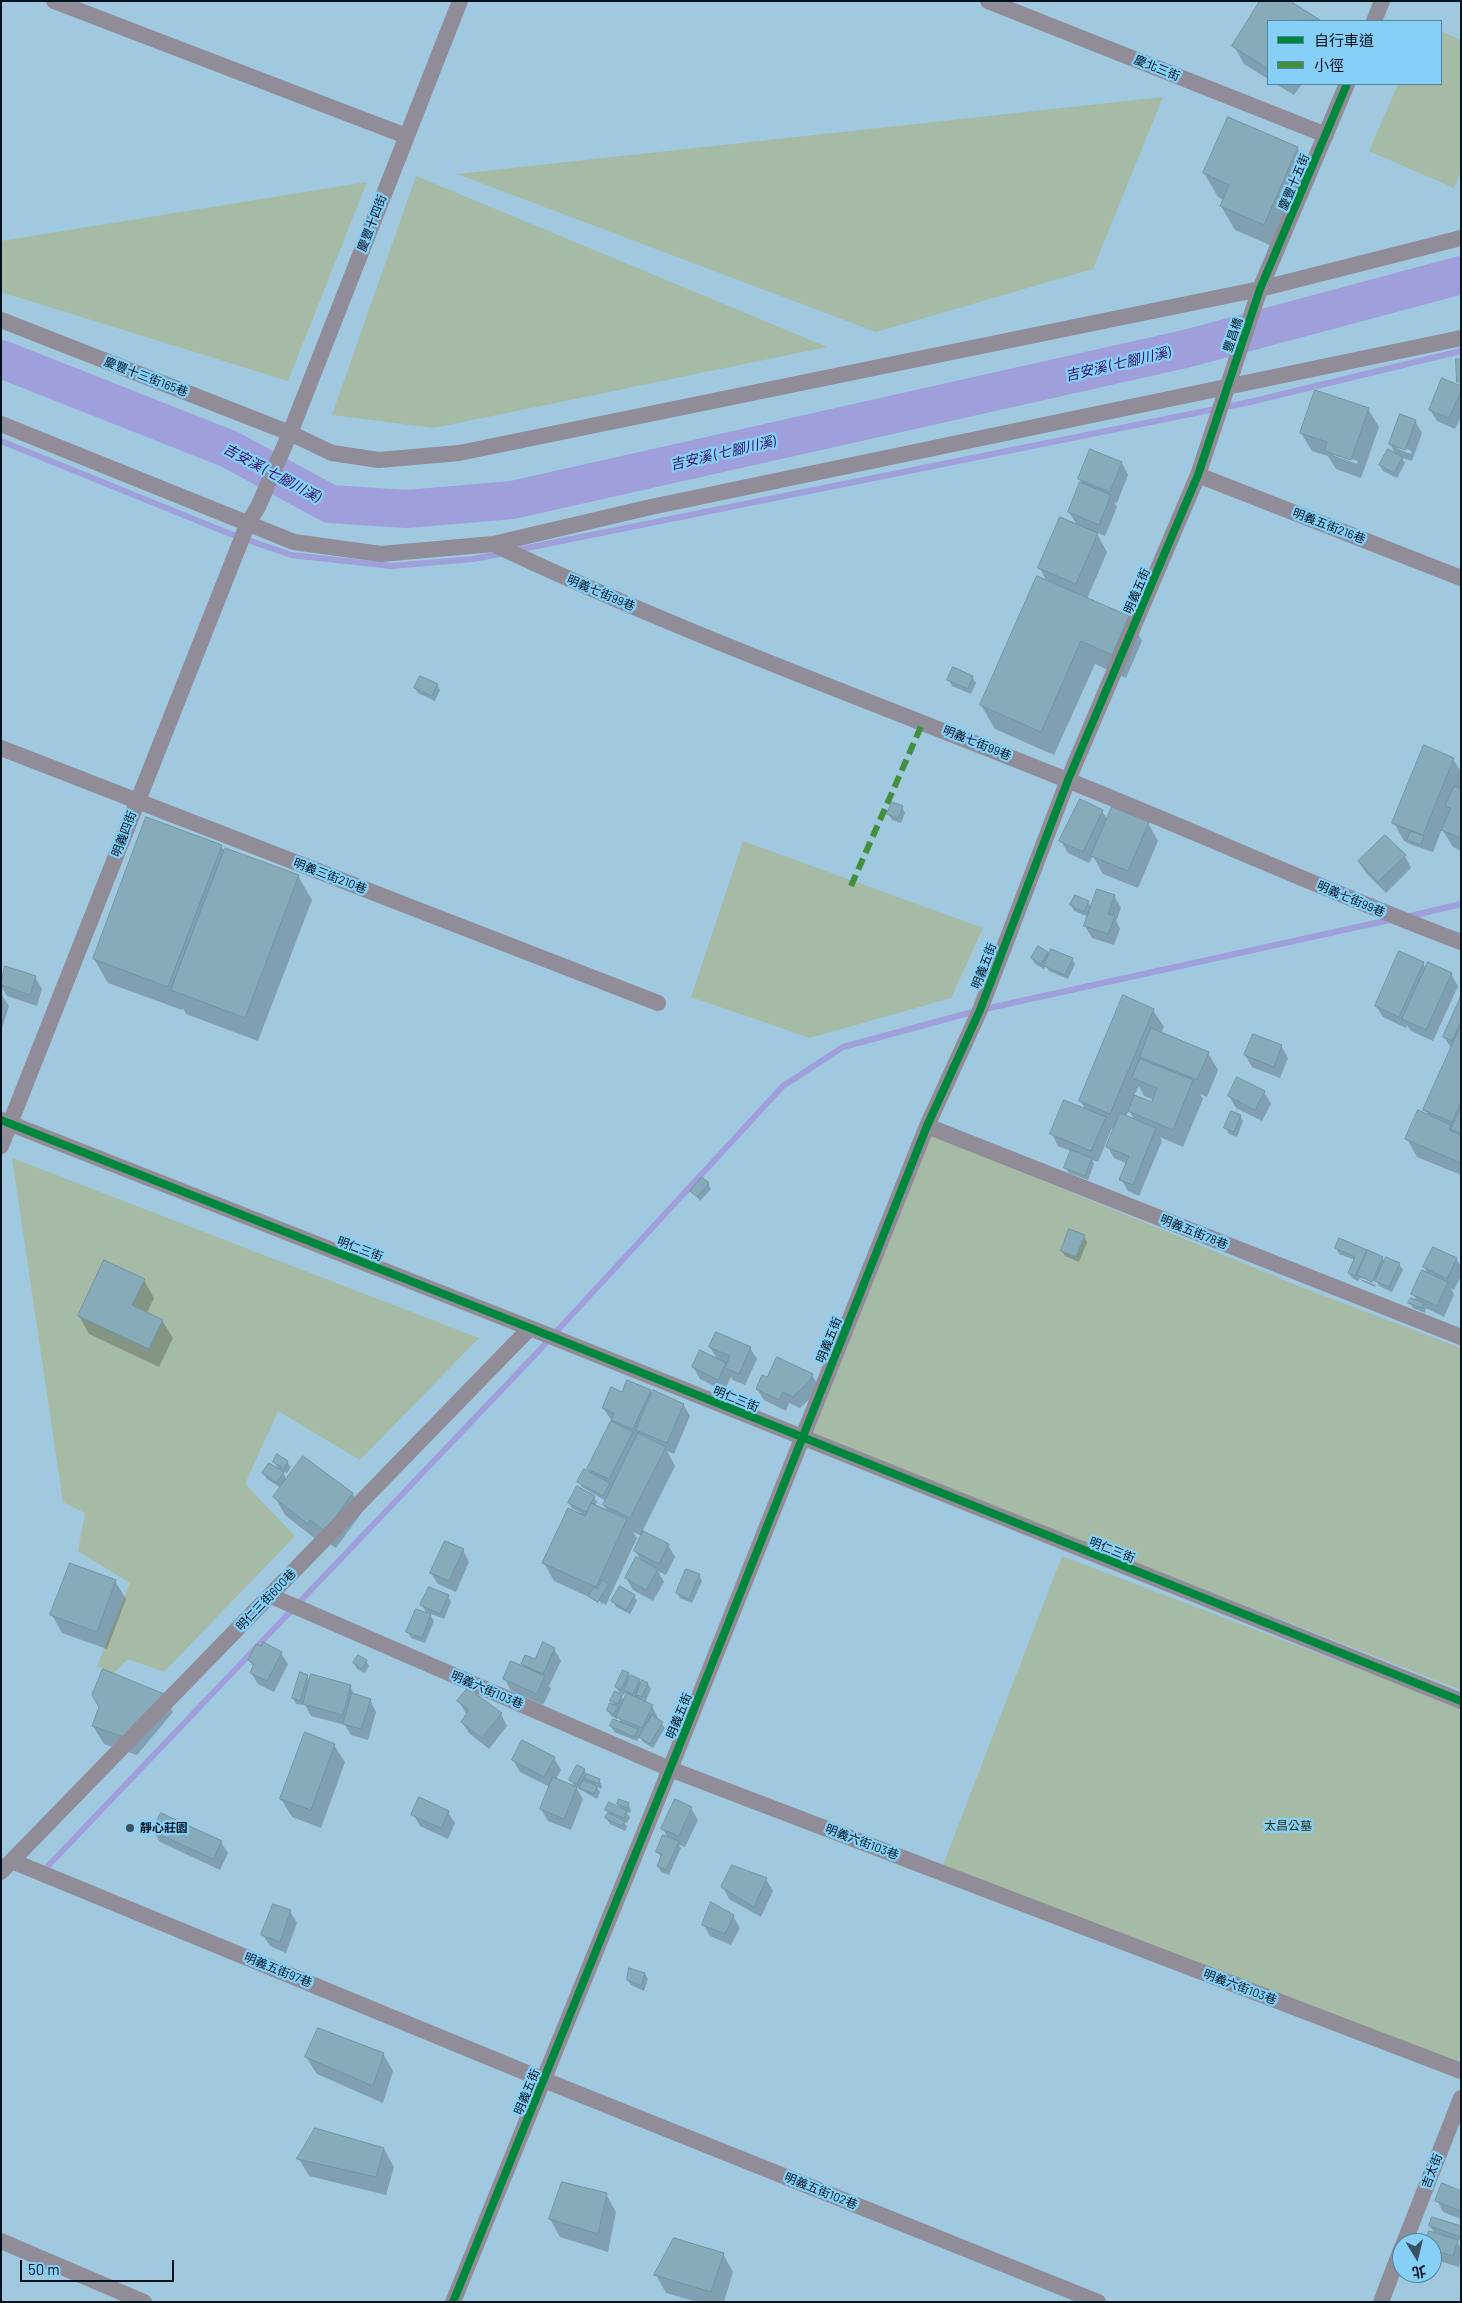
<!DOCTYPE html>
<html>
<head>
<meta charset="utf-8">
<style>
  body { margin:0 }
  #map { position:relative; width:1462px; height:2303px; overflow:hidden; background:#a0c8de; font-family:Barlow,"Noto Sans TC",sans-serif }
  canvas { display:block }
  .frame { position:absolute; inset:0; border:2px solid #00121e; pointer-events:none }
  .legend { position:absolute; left:1267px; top:20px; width:175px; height:65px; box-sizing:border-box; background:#86d0f8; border:1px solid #5084a1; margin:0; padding:6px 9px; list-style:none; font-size:15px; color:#00121e }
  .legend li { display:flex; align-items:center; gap:10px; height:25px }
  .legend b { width:25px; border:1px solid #5084a1 }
  .north { position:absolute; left:1392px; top:2233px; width:50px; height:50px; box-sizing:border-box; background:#86d0f8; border:1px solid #5084a1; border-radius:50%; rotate:171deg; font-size:14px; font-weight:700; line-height:20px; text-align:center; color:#00121e }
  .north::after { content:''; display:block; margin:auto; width:18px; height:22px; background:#385261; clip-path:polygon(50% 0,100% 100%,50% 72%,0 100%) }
  .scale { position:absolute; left:20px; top:2260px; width:154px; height:22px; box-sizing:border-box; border:2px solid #00121e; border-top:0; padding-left:6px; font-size:15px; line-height:18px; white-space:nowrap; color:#00121e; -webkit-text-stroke:4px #86d0f8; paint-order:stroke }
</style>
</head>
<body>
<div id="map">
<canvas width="1462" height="2303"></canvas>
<div class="frame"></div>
<ul class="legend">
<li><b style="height:6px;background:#00873e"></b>自行車道</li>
<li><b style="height:6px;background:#428f3d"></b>小徑</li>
</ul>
<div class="north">北</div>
<div class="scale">50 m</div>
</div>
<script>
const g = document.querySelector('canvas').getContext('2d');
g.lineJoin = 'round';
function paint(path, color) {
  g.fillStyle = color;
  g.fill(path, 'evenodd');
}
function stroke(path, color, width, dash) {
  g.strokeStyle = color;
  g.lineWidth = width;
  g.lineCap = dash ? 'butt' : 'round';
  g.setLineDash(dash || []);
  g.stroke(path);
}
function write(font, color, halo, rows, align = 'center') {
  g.font = font + ' Barlow,"Noto Sans TC",sans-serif';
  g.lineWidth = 4.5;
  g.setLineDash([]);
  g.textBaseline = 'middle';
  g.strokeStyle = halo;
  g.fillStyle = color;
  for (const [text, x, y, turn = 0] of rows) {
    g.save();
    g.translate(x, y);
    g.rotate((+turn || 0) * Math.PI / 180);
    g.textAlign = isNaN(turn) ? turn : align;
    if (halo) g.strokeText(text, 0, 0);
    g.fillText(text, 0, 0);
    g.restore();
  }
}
const green = new Path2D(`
  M1441,31L1461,40V172L1454,188L1369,151L1398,84H1441Z
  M1163,97L1093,269L876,332L457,174Z
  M416,176L827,347L434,428L332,415Z
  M367,182L288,381L1,292V241Z
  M743,841L983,928L951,998L810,1038L691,997Z
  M930,1134L1306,1289L1461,1348V1690L812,1436Z
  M12,1158L479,1338L360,1460L278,1411L245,1484L295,1536L164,1672L128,1659L114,1673L97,1666L130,1583L78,1551L85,1513L63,1502Z
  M1062,1556L1461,1708V2054L1452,2075L940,1873Z`);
const shadow = new Path2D(`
  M1288,1L1320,21H1268V79L1244,64L1234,46Z
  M1276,84H1302L1294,95Z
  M1297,148L1311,172L1277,248L1235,230L1221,206L1224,200L1218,197L1204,173Z
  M1461,387V417L1455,429L1437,421L1430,410Z
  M1368,409L1379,427L1361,478L1336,469L1328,456L1312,451L1301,433ZM1333,453L1358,461L1357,464L1333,455Z
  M1415,421L1422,433L1412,461L1402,458L1405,463L1397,478L1383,471L1380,465L1396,455L1390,444ZM1398,446L1412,451L1411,454L1398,449Z
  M1122,463L1128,475L1117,503L1114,502L1117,507L1105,536L1096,532L1107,552L1087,599L1129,617L1142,641L1126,678L1095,664L1054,755L995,729L981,705L1047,582L1040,568L1077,525L1069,512L1081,482L1079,479Z
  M972,677L976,683L971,694L952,686L949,680Z
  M437,685L440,690L435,701L418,693L415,688Z
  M1453,759L1461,772V851L1453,847L1442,829L1433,852L1412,845L1404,841L1394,823Z
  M902,807L905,813L901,823L892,820L888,814Z
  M1102,811L1108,820L1148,823L1158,841L1138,888L1103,874L1093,856L1089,863L1068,853L1061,841Z
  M221,846L225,852L298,876L312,900L258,1041L186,1014L183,1008L182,1010L108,983L94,959Z
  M1405,856L1411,868L1386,893L1366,873L1359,862Z
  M1114,896L1121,908L1116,921L1120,929L1114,945L1092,938L1085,926L1089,917L1074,911L1071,905L1088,902L1092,908Z
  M1047,953L1050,956L1072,959L1075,964L1068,979L1049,971L1046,966L1044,969L1035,964L1032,958Z
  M1423,963L1426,969L1451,974L1458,986L1433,1041L1411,1031L1407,1025L1406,1028L1383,1017L1376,1006Z
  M6,968L35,977L42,989L37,1006L7,996L1,986Z
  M1,994L9,1006L1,1031Z
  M1461,999V1175L1417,1157L1407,1139L1429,1116L1425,1110L1452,1049L1444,1037Z
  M1153,1010L1164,1027L1161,1033L1208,1053L1218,1070L1207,1097L1200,1094L1203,1099L1183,1147L1160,1137L1162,1141L1139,1196L1128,1191L1121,1179L1128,1164L1114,1158L1108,1147L1115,1129L1112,1128L1098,1162L1092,1160L1094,1164L1088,1180L1069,1173L1065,1168L1071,1151L1058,1146L1052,1134L1085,1109L1080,1100ZM1139,1086L1144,1096L1154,1100L1152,1104L1134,1096ZM1129,1110L1135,1121L1126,1117Z
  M1281,1046L1288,1058L1280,1078L1252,1067L1245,1055Z
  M1264,1092L1271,1104L1262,1121L1236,1108L1229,1096Z
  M1240,1116L1243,1121L1237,1137L1229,1134L1226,1128Z
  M708,1183L711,1189L700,1201L692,1191Z
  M1084,1236L1087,1242L1079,1262L1065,1256L1062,1251Z
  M1336,1248L1366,1251L1368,1255L1382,1258L1385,1262L1386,1258L1399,1264L1403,1270L1392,1292L1379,1286L1377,1282L1361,1276V1279L1376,1285L1375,1287L1362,1281L1360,1278L1358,1281L1352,1278L1349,1273L1355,1260L1339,1254Z
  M1456,1259L1461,1266V1276L1454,1290L1451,1288L1454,1295L1444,1317L1426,1308L1425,1313L1413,1308L1410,1303L1417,1302L1413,1293L1428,1274L1424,1267Z
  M144,1280L154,1298L147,1313L162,1320L173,1338L159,1367L89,1334L79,1316Z
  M710,1347L750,1348L757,1359L745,1385L733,1380L731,1377L724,1391L700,1379L693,1367L718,1361Z
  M812,1375L819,1387L815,1394L800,1408L789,1403L786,1411L764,1400L757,1389Z
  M650,1391L653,1395L683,1404L690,1416L674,1454L667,1451L675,1466L642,1532L668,1545L675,1557L666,1575L658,1571L664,1582L653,1601L633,1590L626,1578L641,1561L635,1551L642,1536L633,1532L637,1538L606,1605L603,1603L602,1605L600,1601H597L599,1604L591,1598L554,1581L544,1563L581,1513L572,1508L569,1503L594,1497L597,1502L595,1506L608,1512L604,1505L606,1501L582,1487L579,1482L592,1475L588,1469L612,1421L603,1408L623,1393Z
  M274,1462H287L291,1467L287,1473L281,1470L287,1480L352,1493L363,1511L336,1548L321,1538L318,1541L285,1515L275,1497L281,1488L267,1479L263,1473L279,1470Z
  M463,1550L469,1562L456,1592L438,1584L431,1573Z
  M699,1575L702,1581L692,1603L680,1598L677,1593Z
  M115,1581L126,1599L107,1649L62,1633L52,1615Z
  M448,1596L451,1602L444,1619L429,1613L434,1621L425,1643L411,1638L408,1632L427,1614L422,1605Z
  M634,1596L637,1601L630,1614L616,1607L613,1601Z
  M543,1644L554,1649L561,1661L549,1686L551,1689L543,1705L511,1691L505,1679L526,1670L523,1663L535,1661Z
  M281,1653L288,1664L274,1692L258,1684L251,1673L254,1668L249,1660Z
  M366,1661L369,1666L365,1673L357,1669L354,1663Z
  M628,1674L631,1678L639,1680L641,1684H648L651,1689L645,1703L652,1706L658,1718V1720L665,1728L653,1748L643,1742L640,1736L637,1741L614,1732L611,1726L622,1724L618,1717L617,1719L611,1716L608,1711L615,1706L612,1701L621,1695L616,1687ZM626,1692L627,1694L624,1701L620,1693L624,1695Z
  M307,1676L310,1681L350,1686L355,1696L370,1700L376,1712L368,1740L351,1735L345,1725L311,1716L304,1703L303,1705L296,1704L293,1698Z
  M163,1695L173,1712L137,1755L104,1744L93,1726Z
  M459,1702L501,1714L507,1726L489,1749L469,1733L462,1722L467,1715Z
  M334,1745L345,1762L321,1828L292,1817L281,1799Z
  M554,1758L561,1770L556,1779L575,1787L571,1780L584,1770L587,1775L599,1780L602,1786L601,1789L597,1787L600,1792L597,1799L576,1787L583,1799L571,1830L548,1821L541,1809L550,1787L520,1772L513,1760Z
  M618,1804H628L631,1810L630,1813L626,1812L630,1817L627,1823L624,1822L627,1827L625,1831L610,1824L606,1818L609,1813L607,1810H622Z
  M691,1808L698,1820L685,1847L679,1845L681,1848L669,1875L661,1872L658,1866L662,1858L657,1852L668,1838L663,1829Z
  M448,1812L455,1823L448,1839L420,1826L413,1814Z
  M153,1831L221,1842L228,1853L220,1870L160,1842Z
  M766,1879L773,1891L761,1917L729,1899L723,1887Z
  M290,1911L297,1923L286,1953L270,1946L263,1935Z
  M733,1916L740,1928L731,1945L710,1936L704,1925Z
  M645,1974L648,1979L644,1991L631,1985L628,1980Z
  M383,2054L393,2071L383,2103L317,2074L306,2057Z
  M315,2129L384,2149L394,2167L386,2195L309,2176L299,2159Z
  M1461,2192V2219L1443,2212L1437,2200Z
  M606,2194L616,2212L608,2252L560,2237L550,2219Z
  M1430,2226L1461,2228V2241L1456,2239L1461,2248L1459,2267L1432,2259V2243H1426L1435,2234Z
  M723,2254L733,2272L724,2302H697L666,2293L656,2275Z`);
const stream = new Path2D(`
  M1,441L228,533L291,555L391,566L473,559L504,553
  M517,550L1250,402L1461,351
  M1406,917L1461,904
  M49,1865L533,1357L783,1086L843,1047L980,1010L1394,919`);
const river = new Path2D(`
  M1,359L229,449L330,504L407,509L512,500L1185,349L1461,275`);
const building = new Path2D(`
  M1260,1H1290L1320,20L1268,21V69L1232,46Z
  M1228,117L1298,147L1264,225L1220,206L1229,185L1203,173Z
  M1456,359H1461V382H1457Z
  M1442,378L1461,386V391L1449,418L1429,410Z
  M1315,390L1369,408L1351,460L1324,451L1327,442L1300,433Z
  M1400,414L1416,420L1405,450L1389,444Z
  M1090,449L1122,462L1110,492L1078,479Z
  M1388,449L1403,457L1394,473L1379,465Z
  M1080,482L1111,495L1099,525L1068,512Z
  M1060,517L1098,533L1076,584L1038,568Z
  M1037,576L1129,616L1112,655L1081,641L1041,732L980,705Z
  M953,667L973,676L968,689L947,680Z
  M420,676L438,684L432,696L414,688Z
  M1424,745L1454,758L1423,835L1392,823Z
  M1461,784V838L1441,830L1451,808L1445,806L1454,786L1459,788Z
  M1080,799L1103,810L1083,852L1059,841Z
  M892,802L903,806L898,819L887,814Z
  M1112,807L1149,822L1128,871L1091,856Z
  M146,817L222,845L168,987L93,959Z
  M1411,831L1424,836L1421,845L1407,840Z
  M1385,835L1406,855L1378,882L1358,861Z
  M225,848L299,875L245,1018L171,990Z
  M1097,889L1115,895L1108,914L1115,916L1108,934L1084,926Z
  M1075,895L1089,901L1084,912L1070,905Z
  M1038,946L1048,952L1041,964L1031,958Z
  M1051,949L1073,958L1065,975L1044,966Z
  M1399,951L1424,962L1399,1017L1375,1006Z
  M1428,962L1452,973L1426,1030L1402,1019Z
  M5,966L36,976L30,995L1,985Z
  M1123,995L1154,1009L1110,1114L1079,1101Z
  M1461,996V1021L1452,1041L1443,1037Z
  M1461,1025V1102L1452,1122L1423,1110Z
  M1151,1028L1209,1052L1197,1080L1140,1057Z
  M1253,1034L1282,1045L1274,1067L1244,1055Z
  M1140,1059L1193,1080L1173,1130L1128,1111L1134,1095L1152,1102L1157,1088L1132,1078Z
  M1237,1077L1265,1091L1255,1110L1228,1096Z
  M1064,1100L1106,1117L1091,1151L1050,1134Z
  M1461,1107V1134L1451,1129Z
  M1418,1110L1451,1125L1449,1130L1461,1135V1163L1405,1139Z
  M1231,1111L1241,1115L1234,1132L1224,1128Z
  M1120,1113L1156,1128L1133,1185L1119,1180L1129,1156L1106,1147Z
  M1071,1150L1092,1158L1085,1176L1064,1168Z
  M702,1177L709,1183L697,1197L690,1191Z
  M1069,1229L1085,1235L1076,1257L1061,1251Z
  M1339,1238L1367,1250L1355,1276L1348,1273L1355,1257L1335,1248Z
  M1433,1247L1457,1258L1447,1279L1423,1267Z
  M1368,1250L1383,1257L1372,1282L1357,1275Z
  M1386,1257L1400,1263L1389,1287L1375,1281Z
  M104,1260L145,1279L132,1305L163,1320L149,1349L78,1316Z
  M1422,1270L1448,1282L1437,1306L1411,1294Z
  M1411,1298L1424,1303L1422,1308L1408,1303Z
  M716,1332L751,1347L739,1374L725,1368L730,1356L709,1347Z
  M700,1350L726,1363L718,1380L692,1367Z
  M777,1357L813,1374L809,1382L793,1397L783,1392L779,1400L756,1389L762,1375L767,1377Z
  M627,1380L651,1390L633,1429L611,1420L614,1413L602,1408L611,1387L622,1392Z
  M653,1390L684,1404L667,1443L636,1430Z
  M611,1421L633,1432L609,1479L587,1469Z
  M638,1433L666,1447L630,1518L603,1505Z
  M277,1454L288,1461L284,1469L273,1462Z
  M303,1456L353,1493L325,1531L310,1520L308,1524L273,1497Z
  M269,1463L284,1472L277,1483L262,1473Z
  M584,1469L610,1483L603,1496L577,1482Z
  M577,1486L595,1496L586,1512L568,1503Z
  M591,1503L627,1519L596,1587L542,1563L568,1508L585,1516Z
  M643,1531L669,1544L659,1564L634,1551Z
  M445,1541L464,1549L449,1581L430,1573Z
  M636,1557L658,1569L646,1590L625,1578Z
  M70,1563L116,1580L97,1632L50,1615Z
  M686,1569L700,1574L689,1599L676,1593Z
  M602,1580L609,1584L598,1602L588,1596L594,1587L597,1589Z
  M620,1586L635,1595L626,1610L611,1601Z
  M429,1587L449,1595L440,1614L420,1605Z
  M416,1609L431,1614L422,1638L406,1632Z
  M263,1642L282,1652L267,1681L250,1673L254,1664L248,1660L256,1644L261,1646Z
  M543,1642L555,1648L543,1674L521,1664L525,1655L535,1659Z
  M358,1655L367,1660L362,1669L353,1663Z
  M511,1661L545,1676L537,1694L503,1679Z
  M103,1669L164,1694L127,1738L92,1726L99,1707L92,1695Z
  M623,1670L629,1673L621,1690L615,1687Z
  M300,1672L308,1675L300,1701L292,1698Z
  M311,1674L351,1685L343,1715L303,1704Z
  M631,1675L640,1679L633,1694L624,1690Z
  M642,1680L648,1683L642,1697L636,1695Z
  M468,1688L502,1713L482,1738L461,1722L469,1710L457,1701Z
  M615,1691L622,1695L618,1704L610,1701Z
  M352,1693L371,1699L361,1729L343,1724Z
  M627,1693L653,1705L642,1728L616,1717Z
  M610,1703L618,1706L614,1714L607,1711Z
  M652,1715L663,1722L650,1744L639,1737Z
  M613,1719L638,1729L634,1737L610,1726Z
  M305,1732L335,1744L311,1810L280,1799Z
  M522,1740L555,1757L544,1777L512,1760Z
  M577,1765L585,1769L577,1784L569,1780Z
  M587,1774L600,1779L598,1784L584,1778Z
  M553,1777L577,1787L564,1819L540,1809Z
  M583,1780L597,1786L594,1794L579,1788Z
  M419,1797L449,1811L441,1828L411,1815Z
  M619,1799L629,1803L627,1808L617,1804Z
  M675,1799L692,1807L679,1836L661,1829Z
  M609,1802L627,1811L624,1818L605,1810Z
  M161,1813L222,1841L213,1859L152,1831Z
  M608,1813L625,1821L622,1826L605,1818Z
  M663,1835L679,1841L666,1870L657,1866L662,1854L656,1852Z
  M732,1865L767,1878L754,1907L721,1887Z
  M711,1902L734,1915L725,1934L702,1925Z
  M273,1904L291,1910L280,1942L261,1935Z
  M629,1968L645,1973L641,1986L627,1980Z
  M318,2028L384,2053L373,2086L305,2057Z
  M315,2128L384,2148L376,2177L297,2159Z
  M562,2182L607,2193L598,2234L549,2219Z
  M1442,2183L1461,2191V2211L1435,2201Z
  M1432,2217L1461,2226V2237L1429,2226Z
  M1429,2231L1458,2240L1453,2256L1432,2250V2243H1425Z
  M674,2238L724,2253L711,2292L654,2275Z`);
const street = new Path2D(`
  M54,1L406,136
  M988,1L1326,135
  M1374,21L1382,1
  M1,320L290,433L332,453L379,460L459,453L1260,289L1461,238
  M1,424L294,542L381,554L493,544L651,507L1461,338
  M1198,475L1461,578
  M493,544C675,630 865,699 1052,774C1189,828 1323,890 1461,942
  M1,748L658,1003
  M1,1120L530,1328L1461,1701
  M927,1126L1461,1337
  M1,1146L248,523L258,507L290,433L460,1
  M271,1596L670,1769L1461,2071
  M12,1861L544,2080L1098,2302
  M1,1872L530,1328
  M1,2241L144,2302
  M1404,2243L1461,2098
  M453,2302L670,1769L927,1126L980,1010L1068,780L1198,475L1260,289L1347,84
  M1381,2302L1402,2247`);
const quiet = new Path2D(`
  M851,886L923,722`);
const cycleway = new Path2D(`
  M1,1120L530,1328L1461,1701
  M453,2302L670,1769L927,1126L980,1010L1068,780L1198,475L1260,289L1347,84`);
const markers = [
  [130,1828,5,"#385261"]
];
const streetNames = [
  ["慶北三街",1157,68,22],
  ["慶豐十五街",1294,182,-67],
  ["慶豐十四街",372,223,-69],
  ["豐昌橋",1233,335,-71],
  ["慶豐十三街165巷",146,377,21],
  ["明義五街216巷",1329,526,21],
  ["明義五街",1137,591,-67],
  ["明義七街99巷",601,593,23],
  ["明義七街99巷",977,743,22],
  ["明義四街",124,834,-69],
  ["明義三街210巷",330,876,21],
  ["明義七街99巷",1351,899,23],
  ["明義五街",984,966,-69],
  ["明義五街78巷",1194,1232,22],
  ["明仁三街",360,1249,21],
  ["明義五街",829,1340,-68],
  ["明仁三街",736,1399,22],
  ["明仁三街",1112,1550,22],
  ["明仁三街600巷",266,1600,-46],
  ["明義六街103巷",487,1690,23],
  ["明義五街",679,1716,-68],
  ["明義六街103巷",862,1842,21],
  ["明義五街97巷",278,1970,22],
  ["明義六街103巷",1240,1987,21],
  ["明義五街",527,2092,-68],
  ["吉太街",1432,2171,-69],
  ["明義五街102巷",821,2191,22]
];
const parkNames = [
  ["太昌公墓",1288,1826]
];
const poiNames = [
  ["靜心莊園",140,1828]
];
const waterNames = [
  ["吉安溪 (七腳川溪)",1118,364,-13],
  ["吉安溪 (七腳川溪)",723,453,-13],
  ["吉安溪 (七腳川溪)",272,473,28]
];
paint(green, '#a5bba6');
paint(shadow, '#0003');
stroke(stream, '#9f9fdb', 6);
stroke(river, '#9f9fdb', 38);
paint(building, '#87abb9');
stroke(building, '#6e95a3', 1);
stroke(street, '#908c98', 16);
stroke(quiet, '#428f3d', 6, [12, 6]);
stroke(cycleway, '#00873e', 8);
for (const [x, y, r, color] of markers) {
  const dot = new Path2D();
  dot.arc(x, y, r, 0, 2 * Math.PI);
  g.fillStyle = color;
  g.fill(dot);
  stroke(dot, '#86d0f8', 2);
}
write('12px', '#00121e', '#86d0f8', streetNames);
write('12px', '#292c06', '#86d0f8', parkNames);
write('bold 12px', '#00121e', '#86d0f8', poiNames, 'left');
write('italic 14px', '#320d68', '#86d0f8', waterNames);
</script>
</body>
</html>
